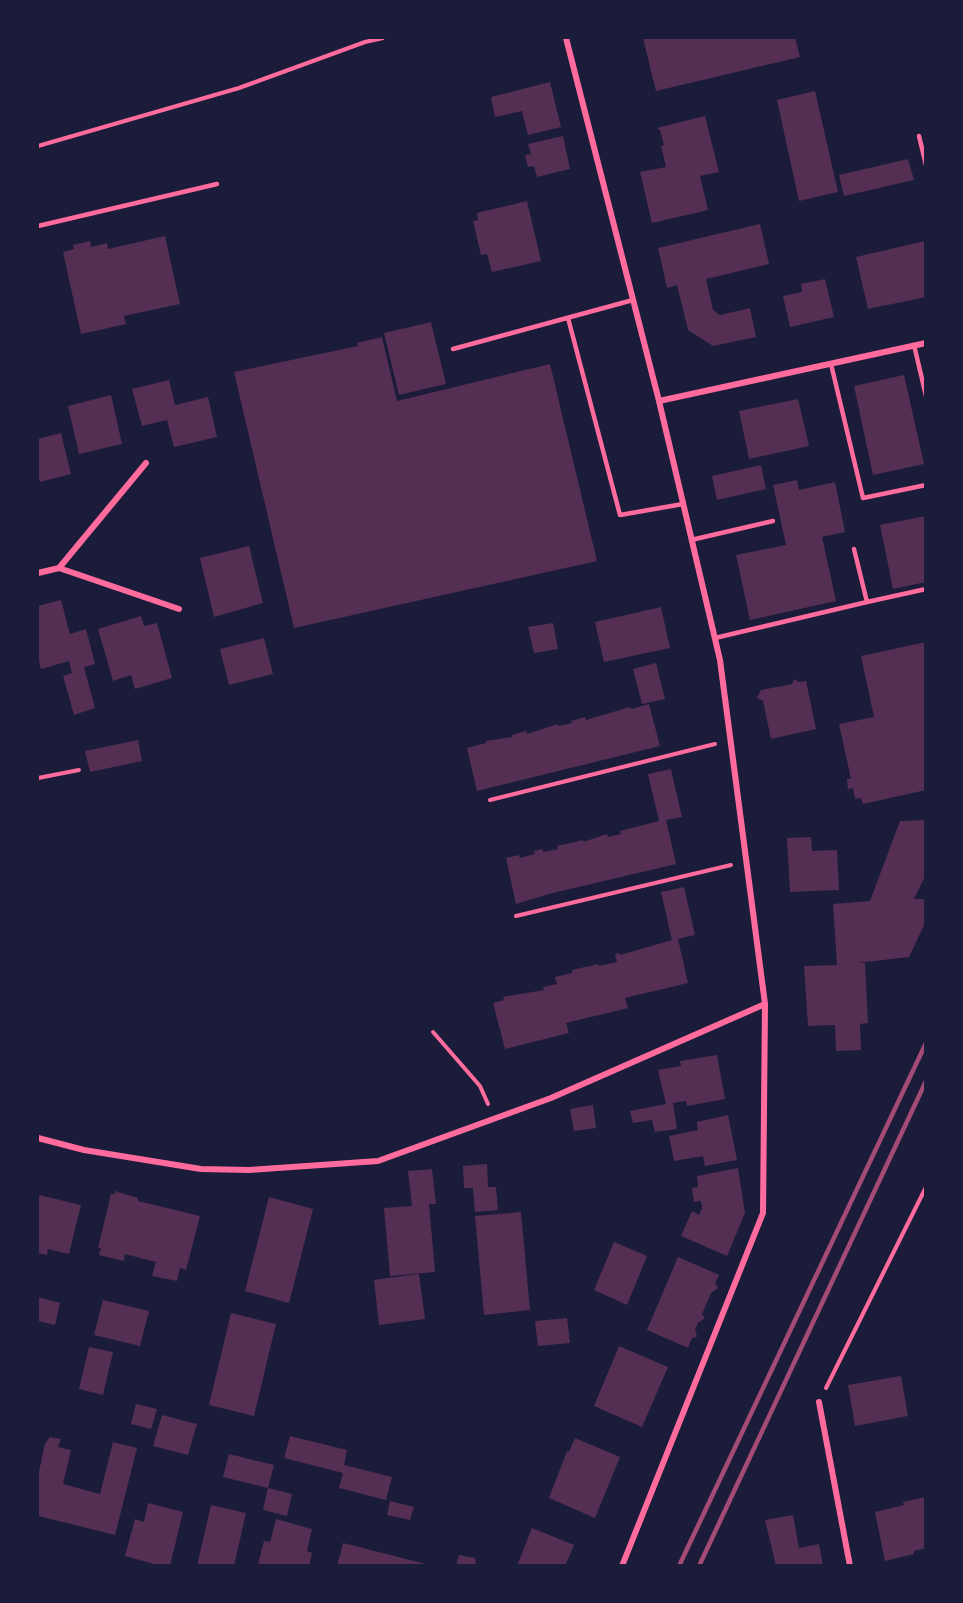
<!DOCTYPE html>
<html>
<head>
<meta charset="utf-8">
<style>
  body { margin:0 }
  #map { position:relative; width:963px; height:1603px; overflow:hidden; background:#1b1b3a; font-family:"IBM Plex Serif",serif }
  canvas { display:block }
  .frame { position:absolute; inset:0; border:39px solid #1b1b3a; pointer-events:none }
</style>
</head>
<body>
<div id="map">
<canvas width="963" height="1603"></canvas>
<div class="frame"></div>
</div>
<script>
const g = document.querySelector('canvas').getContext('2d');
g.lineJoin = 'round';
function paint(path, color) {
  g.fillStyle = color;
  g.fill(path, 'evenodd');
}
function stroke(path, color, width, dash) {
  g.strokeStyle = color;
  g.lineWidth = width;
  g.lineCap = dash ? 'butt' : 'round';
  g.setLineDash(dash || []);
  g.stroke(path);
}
const building = new Path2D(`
  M643,38H795L800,57L656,91Z
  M550,82L561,127L528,135L522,111L495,117L491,97Z
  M815,91L838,192L799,201L777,100Z
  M705,116L719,172L700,176L708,210L652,223L640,172L666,167L661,146L664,145L660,130L657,128Z
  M563,136L570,169L537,177L534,166L528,167L525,155L531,154L528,144Z
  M908,159L914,180L844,196L839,175Z
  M527,201L541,261L492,272L487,254L481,255L473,221L478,220L477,213Z
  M760,224L769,264L706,279L713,310L720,315L750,308L756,337L713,346L688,330L677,285L667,288L658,248Z
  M165,236L180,304L124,316L126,324L81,334L63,252L74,249L73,245L90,241L91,247L107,243L108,249Z
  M925,241L926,297L868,309L856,257Z
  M825,279L834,317L790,327L783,296L802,292L801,284Z
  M431,322L446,384L399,395L384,333Z
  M382,337L397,401L550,364L597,561L294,628L234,372L358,346L357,343Z
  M904,375L924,464L873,475L854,386Z
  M169,380L175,405L208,397L217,437L174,447L167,420L142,426L132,389Z
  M111,395L122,444L79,454L68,406Z
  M798,399L809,446L749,459L739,411Z
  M61,433L71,474L40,482L38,474V439Z
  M761,465L766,489L717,500L712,476Z
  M797,480L799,490L835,482L845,532L822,537L836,601L750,620L736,555L786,545L773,485Z
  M926,516V582L893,589L880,525Z
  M249,546L263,603L214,617L200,558Z
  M61,600L70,634L86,629L95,664L84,667L95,708L74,715L63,676L72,673L69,661L41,669L38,657V606Z
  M661,607L670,648L604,662L595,622Z
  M141,616L144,626L157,623L172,678L135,689L131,675L113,681L98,629Z
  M553,623L558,649L534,653L528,627Z
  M264,638L273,674L229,685L220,649Z
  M926,642V790L863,804L861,798L855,799L853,788L848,789L847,779H851L839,724L874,717L861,656Z
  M656,663L665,699L642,704L633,669Z
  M794,679L799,682L806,681L816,729L771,739L763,701L757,698L761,690L792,684Z
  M649,704L660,746L477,791L467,748L486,743V741L512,737V735L526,731L527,734L558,724L559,726L572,723L571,721L585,717L586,720L630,707L631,709Z
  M138,740L142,761L90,772L85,751Z
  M671,769L682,817L666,820L676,864L549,894L516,904L506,858L519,855L520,858L535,854L534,851L543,849V852L558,849L557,846L583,840V842L607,834L608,837L621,834L620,831L659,821L648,774Z
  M926,820V874L914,899H926V921L909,957L857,963H865L868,1023L860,1024L861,1050L836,1051L835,1025L808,1026L804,966L837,965L833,904L870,901L900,821Z
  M811,837L812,851L837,850L839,890L790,892L787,838Z
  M684,887L695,935L678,939L688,983L625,998L628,1008L566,1023L569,1033L505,1049L493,1003L504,1000L503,997L544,990L543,987L557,984L555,977L572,973V970L598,964V966L617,962L615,954L619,953L620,955L672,940L661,892Z
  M717,1055L725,1099L687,1106L686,1101L673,1103L677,1129L655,1132L652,1120L633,1123L630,1111L666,1104L658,1070L681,1066L680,1061Z
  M593,1105L596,1128L574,1131L570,1109Z
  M728,1115L737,1160L705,1166L703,1156L674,1161L669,1136L698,1130L697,1122Z
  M487,1164L488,1187H496L498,1210L475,1212L473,1188H464L463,1166Z
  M738,1168L745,1213L727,1256L681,1236L692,1211L699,1215L702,1208L701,1201L694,1202L692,1188L698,1187L697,1176Z
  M432,1169L436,1204H429L435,1272L390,1276L384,1208L412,1206L408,1171Z
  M115,1191L138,1198V1201L200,1216L186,1270L180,1268L177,1281L152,1276L156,1262L125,1254L124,1261L99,1255L101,1248H98L111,1194H115Z
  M39,1195L81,1205L69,1254L48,1249L47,1255L38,1253V1197Z
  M269,1197L313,1209L289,1303L245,1291Z
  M521,1212L530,1310L484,1315L475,1216Z
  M614,1242L647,1256L627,1305L594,1290Z
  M678,1257L719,1275L715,1283L718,1288L711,1293L702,1314L705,1318L698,1323L695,1329L697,1337L692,1338L688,1348L647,1330Z
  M419,1274L425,1319L379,1325L374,1280Z
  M38,1297L60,1303L55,1325L38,1321Z
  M103,1300L149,1311L140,1346L94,1335Z
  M231,1313L276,1324L254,1416L209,1405Z
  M567,1318L570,1343L538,1346L535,1321Z
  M619,1346L668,1367L642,1427L594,1406Z
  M89,1347L113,1352L103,1395L79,1389Z
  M901,1376L908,1416L855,1426L848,1385Z
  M136,1404L157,1409L151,1429L131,1424Z
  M162,1415L197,1424L188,1455L153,1446Z
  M290,1436L347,1450L344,1465L392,1477L386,1500L339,1488L343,1473L284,1458Z
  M50,1437L61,1439L58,1447L71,1450L63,1484L100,1494L113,1442L137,1448L115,1535L38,1516V1476L45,1444Z
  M575,1438L620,1457L595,1518L549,1498L567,1451L569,1452Z
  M229,1454L274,1465L268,1488L223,1477Z
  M268,1488L292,1494L287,1516L263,1510Z
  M926,1497V1548L914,1551V1554L885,1561L875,1512L904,1505L903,1502Z
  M390,1501L414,1507L410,1520L387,1515Z
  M148,1503L183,1512L170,1566H161L125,1556L135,1519L144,1522Z
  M211,1505L246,1513L234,1566H197Z
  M793,1515L799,1548L819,1544L823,1566H776L765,1520Z
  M276,1519L312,1529L307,1551L312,1553L309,1566L258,1564L264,1541L270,1542Z
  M532,1528L574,1545L565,1566H517Z
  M343,1543L430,1565V1566H337Z
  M459,1555L475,1558L476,1564L456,1566Z`);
const path = new Path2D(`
  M38,146L239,88L365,42L383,38
  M38,778L79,770
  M490,800L715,744
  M516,916L731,865
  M433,1032L480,1086L488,1104
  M826,1388L926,1187`);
const service = new Path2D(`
  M919,136L926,165
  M38,226L217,184
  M568,318L620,515L683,504
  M914,345L926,396
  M453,349L633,300
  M831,364L863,498L926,485
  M691,540L773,521
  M867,602L926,589
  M715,638L867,602L854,549`);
const minor = new Path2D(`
  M566,38L659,401L720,660L765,1004L763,1213L622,1566
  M659,401L926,343
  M59,568L179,609
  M38,573L59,568L146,463
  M38,1138L84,1150L201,1169L249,1170L378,1161L551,1098L765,1004
  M819,1402L850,1566`);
const rail = new Path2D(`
  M679,1566L926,1043
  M699,1566L926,1081`);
paint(building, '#542f53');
stroke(path, '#ff6b9d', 4);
stroke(service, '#ff6b9d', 4.5);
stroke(minor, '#ff6b9d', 6);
stroke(rail, '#a44b75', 4.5);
</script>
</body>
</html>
